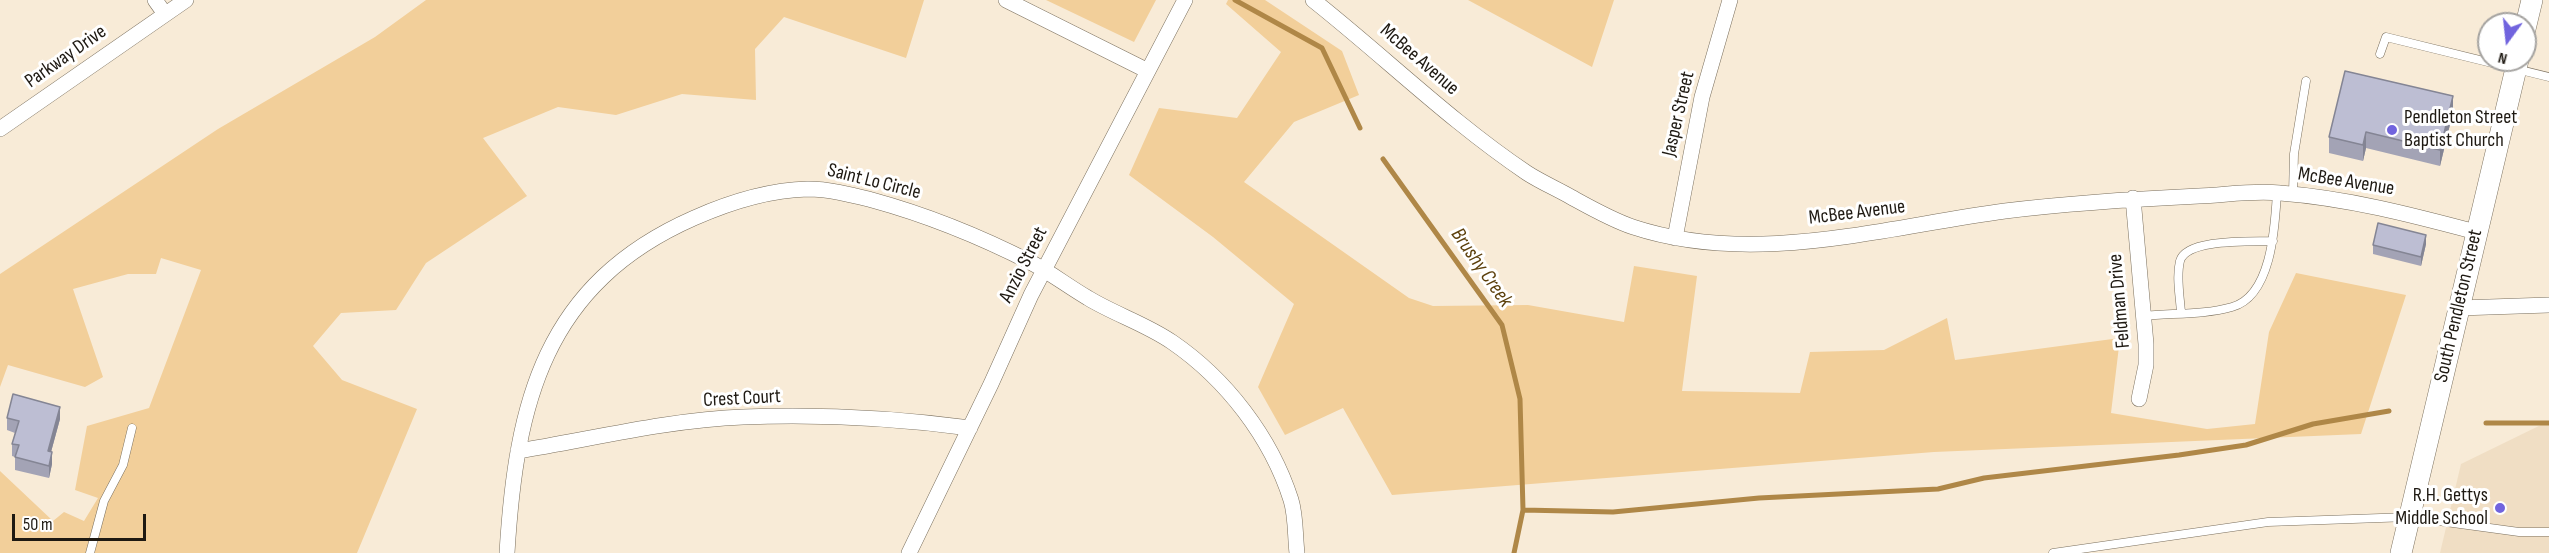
<!DOCTYPE html>
<html>
<head>
<meta charset="utf-8">
<style>
  body { margin:0 }
  #map { position:relative; width:2549px; height:553px; overflow:hidden; background:#f8ebd7; font-family:"Sofia Sans Condensed",sans-serif }
  canvas { display:block }
  .north { position:absolute; left:2477px; top:12px; width:60px; height:60px; box-sizing:border-box; background:#fff; border:2px solid #a5a3a0; border-radius:50%; rotate:195deg; font-size:16px; font-weight:700; line-height:24px; text-align:center; color:#1e1912 }
  .north::after { content:''; display:block; margin:auto; width:21px; height:27px; background:#7164de; clip-path:polygon(50% 0,100% 100%,50% 72%,0 100%) }
  .scale { position:absolute; left:12px; top:514px; width:134px; height:27px; box-sizing:border-box; border:3px solid #1e1912; border-top:0; padding-left:8px; font-size:18px; line-height:21px; white-space:nowrap; color:#1e1912; -webkit-text-stroke:4px #fff; paint-order:stroke }
</style>
</head>
<body>
<div id="map">
<canvas width="2549" height="553"></canvas>
<div class="north">N</div>
<div class="scale">50 m</div>
</div>
<script>
const g = document.querySelector('canvas').getContext('2d');
g.lineJoin = 'round';
function paint(path, color) {
  g.fillStyle = color;
  g.fill(path, 'evenodd');
}
function stroke(path, color, width, dash) {
  g.strokeStyle = color;
  g.lineWidth = width;
  g.lineCap = dash ? 'butt' : 'round';
  g.setLineDash(dash || []);
  g.stroke(path);
}
function write(font, color, halo, rows, align = 'center') {
  g.font = font + ' "Sofia Sans Condensed",sans-serif';
  g.lineWidth = 6;
  g.setLineDash([]);
  g.textBaseline = 'middle';
  g.strokeStyle = halo;
  g.fillStyle = color;
  for (const [text, x, y, turn = 0] of rows) {
    g.save();
    g.translate(x, y);
    g.rotate((+turn || 0) * Math.PI / 180);
    g.textAlign = isNaN(turn) ? turn : align;
    if (halo) g.strokeText(text, 0, 0);
    g.fillText(text, 0, 0);
    g.restore();
  }
}
const built = new Path2D(`
  M2549,421V553H2440L2461,464Z`);
const green = new Path2D(`
  M426,0H924L906,58L784,17L755,49L756,100L682,94L616,115L558,107L483,138L527,196L426,263L396,310L341,313L313,346L342,380L417,409L357,553H0V471L53,521L64,512L84,521L98,498L75,490L87,426L149,408L201,270L161,258L156,274H128L73,289L103,377L85,387L8,365L0,387V274L218,129L375,37Z
  M1046,0H1156L1134,42Z
  M1228,0H1265L1342,51L1359,95L1294,122L1244,182L1409,298L1433,306L1528,305L1624,322L1634,266L1697,276L1682,391L1800,393L1810,352L1884,350L1947,318L1955,360L2120,338L2111,413L2207,429L2255,424L2269,332L2296,273L2406,295L2361,434L1934,452L1392,495L1343,408L1285,435L1258,387L1294,304L1213,237L1129,175L1159,108L1237,118L1281,52L1226,4Z
  M1468,0H1614L1592,67Z`);
const stream = new Path2D(`
  M1235,0L1322,48L1360,128
  M1383,159L1502,325L1520,399L1523,510L1514,553
  M2486,423H2549
  M1523,510L1613,512L1759,498L1938,489L1984,478L2179,455L2246,445L2313,424L2389,411`);
const lane = new Path2D(`
  M2380,54L2386,37L2549,77
  M2293,194L2294,154L2306,81
  M2181,313C2180,296 2176,277 2180,261C2186,238 2253,242 2273,241
  M2143,316C2172,313 2204,315 2232,307C2272,296 2275,226 2277,192
  M90,553L104,501L123,465L132,428
  M2053,553L2268,522L2409,517L2519,532H2549`);
const street = new Path2D(`
  M155,0L165,14
  M1006,0L1148,71
  M1313,0C1385,57 1451,122 1527,173C1541,182 1557,189 1571,197C1591,208 1612,220 1633,227C1754,267 1884,227 2005,211C2070,203 2134,199 2199,196C2225,195 2254,190 2280,193C2347,198 2412,215 2476,232
  M0,129L186,0
  M2133,198L2146,344V365L2139,399
  M1675,238L1702,97L1730,0
  M2459,308L2549,305
  M518,451C592,439 667,420 743,417C819,414 895,418 970,428
  M507,553C516,403 544,284 694,218C730,202 768,190 808,189C829,189 852,195 872,200C927,215 981,237 1032,263C1051,273 1069,287 1088,298C1114,314 1146,324 1172,342C1226,379 1271,437 1291,500C1296,516 1295,536 1297,553
  M909,553L991,384L1031,295L1185,0`);
const secondary = new Path2D(`
  M2525,29L2532,0
  M2401,553L2518,60`);
const wall = new Path2D(`
  M2453,112L2440,166L2366,148L2363,161L2329,153V137Z
  M2426,244L2421,266L2373,254V245Z
  M7,418L60,419L51,452L52,464L49,478L15,470V457L12,456V444L15,433L7,430Z`);
const shadedWall = new Path2D(`
  M2453,96V112L2440,166V150Z
  M2366,132V148L2363,161V145Z
  M2426,235V244L2421,266V257Z
  M60,407V419L48,463V451Z
  M52,452V464L49,478V466Z`);
const building = new Path2D(`
  M2345,71L2453,96L2440,150L2366,132L2363,145L2329,137Z
  M2378,223L2426,235L2421,257L2373,245Z
  M13,394L60,407L48,451L52,452L49,466L15,457L19,445L12,444L19,421L7,418Z`);
const markers = [
  [2392,130,6,"#7164de"],
  [2500,508,6,"#7164de"]
];
const streetNames = [
  ["Parkway Drive",66,57,-35],
  ["McBee Avenue",1419,60,41],
  ["Jasper Street",1679,114,-77],
  ["Saint Lo Circle",874,182,14],
  ["McBee Avenue",2346,182,9],
  ["McBee Avenue",1857,213,-7],
  ["Anzio Street",1024,265,-63],
  ["Feldman Drive",2120,301,-95],
  ["South Pendleton Street",2459,306,-77],
  ["Crest Court",742,399,-3]
];
const poiNames = [
  ["Pendleton Street",2404,118],
  ["Baptist Church",2404,141],
  ["R.H. Gettys",2488,496,"right"],
  ["Middle School",2488,519,"right"]
];
const waterNames = [
  ["Brushy Creek",1481,268,55]
];
paint(built, '#f0dec4');
paint(green, '#f2cf9a');
stroke(stream, '#af8747', 5);
stroke(lane, '#7a6f5d', 9);
stroke(street, '#7a6f5d', 16);
stroke(secondary, '#7a6f5d', 22);
stroke(lane, '#fff', 8);
stroke(street, '#fff', 15);
stroke(secondary, '#fff', 21);
paint(wall, '#a3a3b5');
paint(shadedWall, '#848594');
paint(building, '#bdbed3');
stroke(building, '#848594', 1.5);
for (const [x, y, r, color] of markers) {
  const dot = new Path2D();
  dot.arc(x, y, r, 0, 2 * Math.PI);
  g.fillStyle = color;
  g.fill(dot);
  stroke(dot, '#fff', 2);
}
write('20px', '#1e1912', '#fff', streetNames);
write('20px', '#1e1912', '#fff', poiNames, 'left');
write('italic 21px', '#5c400c', '#fff', waterNames);
</script>
</body>
</html>
